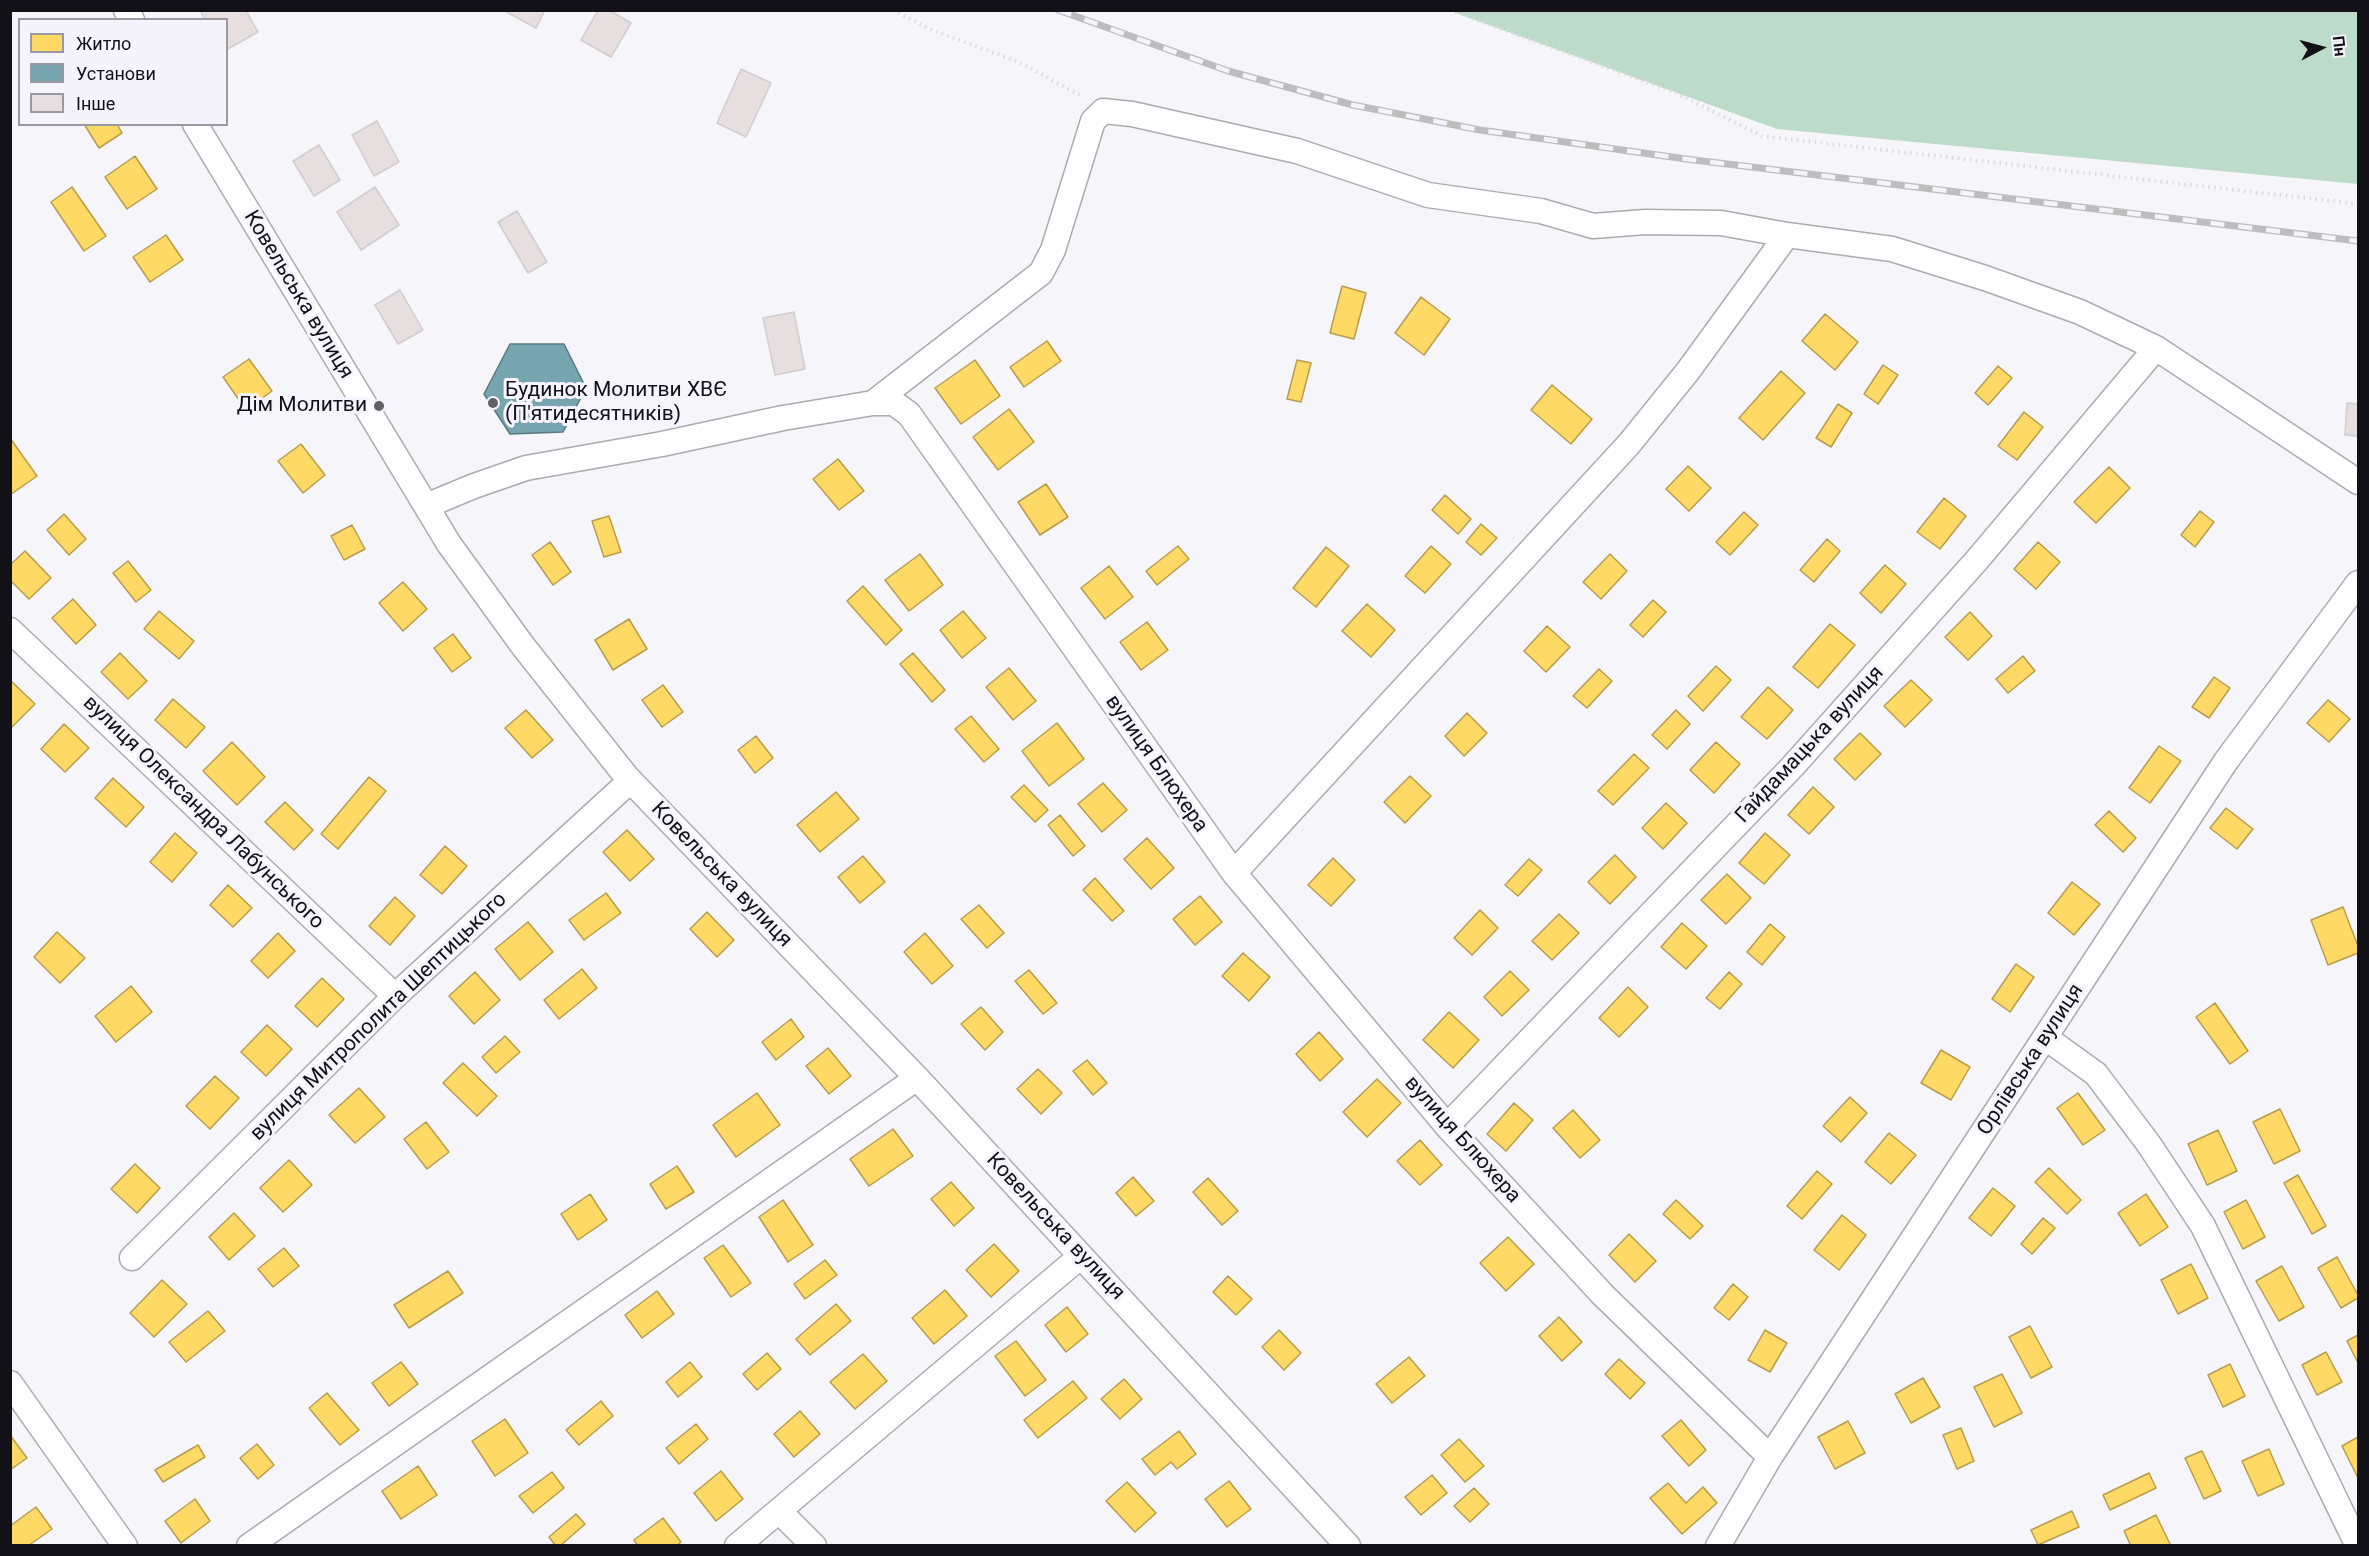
<!DOCTYPE html>
<html>
<head>
<meta charset="utf-8">
<style>
  body { margin:0 }
  #map { position:relative; width:2369px; height:1556px; overflow:hidden; background:#f6f5fa; font-family:Roboto,sans-serif }
  canvas { display:block }
  .frame { position:absolute; inset:0; border:12px solid #121118; pointer-events:none }
  .legend { position:absolute; left:18px; top:18px; width:210px; height:108px; box-sizing:border-box; background:#f5f3fc; border:2px solid #9a99a1; margin:0; padding:8px 10px; list-style:none; font-size:18px; color:#121118 }
  .legend li { display:flex; align-items:center; gap:12px; height:30px }
  .legend b { width:30px; border:2px solid #9a99a1 }
  .north { position:absolute; left:2291px; top:18px; width:60px; height:60px; -webkit-text-stroke:4px #f5f3fc; paint-order:stroke; rotate:84deg; font-size:16px; font-weight:700; line-height:24px; text-align:center; color:#121118 }
  .north::after { content:''; display:block; margin:auto; width:21px; height:27px; background:#121118; clip-path:polygon(50% 0,100% 100%,50% 72%,0 100%) }
</style>
</head>
<body>
<div id="map">
<canvas width="2369" height="1556"></canvas>
<div class="frame"></div>
<ul class="legend">
<li><b style="height:16px;background:#ffd966"></b>Житло</li>
<li><b style="height:16px;background:#76a5af"></b>Установи</li>
<li><b style="height:16px;background:#e6dedf"></b>Інше</li>
</ul>
<div class="north">Пн</div>
</div>
<script>
const g = document.querySelector('canvas').getContext('2d');
g.lineJoin = 'round';
function paint(path, color) {
  g.fillStyle = color;
  g.fill(path, 'evenodd');
}
function stroke(path, color, width, dash) {
  g.strokeStyle = color;
  g.lineWidth = width;
  g.lineCap = dash ? 'butt' : 'round';
  g.setLineDash(dash || []);
  g.stroke(path);
}
function write(font, color, halo, rows, align = 'center') {
  g.font = font + ' Roboto,sans-serif';
  g.lineWidth = 6;
  g.setLineDash([]);
  g.textBaseline = 'middle';
  g.strokeStyle = halo;
  g.fillStyle = color;
  for (const [text, x, y, turn = 0] of rows) {
    g.save();
    g.translate(x, y);
    g.rotate((+turn || 0) * Math.PI / 180);
    g.textAlign = isNaN(turn) ? turn : align;
    if (halo) g.strokeText(text, 0, 0);
    g.fillText(text, 0, 0);
    g.restore();
  }
}
const forest = new Path2D(`
  M1450,11H2358V184L1777,129Z`);
const homes = new Path2D(`
  M84,124H117L122,133L99,148Z
  M135,156L157,189L127,209L105,177Z
  M72,187L106,236L84,251L51,202Z
  M166,235L183,260L150,282L133,257Z
  M1342,286L1366,293L1354,339L1330,333Z
  M1421,297L1450,319L1424,355L1395,333Z
  M1825,314L1858,342L1835,370L1802,341Z
  M1047,341L1061,361L1024,387L1010,367Z
  M249,359L272,391L246,410L223,377Z
  M975,360L1000,396L961,424L935,388Z
  M1297,360L1311,363L1301,402L1287,399Z
  M1883,365L1898,375L1878,404L1864,394Z
  M1998,366L2012,378L1988,405L1975,393Z
  M1781,371L1805,393L1763,440L1739,418Z
  M1552,385L1592,419L1571,444L1531,410Z
  M1838,404L1852,413L1831,447L1816,438Z
  M1009,409L1034,442L998,470L973,437Z
  M2024,412L2043,427L2017,460L1998,446Z
  M10,438L37,476L10,495Z
  M301,444L325,475L303,493L278,461Z
  M838,459L864,491L839,510L813,479Z
  M1688,466L1711,488L1689,511L1666,489Z
  M2109,467L2130,488L2096,523L2074,502Z
  M1046,484L1068,517L1040,535L1018,502Z
  M1445,495L1471,519L1458,534L1432,510Z
  M1944,498L1966,516L1940,549L1917,532Z
  M2200,511L2214,522L2195,547L2181,535Z
  M1744,512L1758,525L1730,555L1716,542Z
  M64,514L86,539L69,555L47,530Z
  M609,516L621,552L604,557L592,521Z
  M1481,524L1497,538L1481,555L1466,542Z
  M352,525L365,549L344,560L331,536Z
  M1827,539L1840,551L1814,582L1800,570Z
  M550,542L571,572L553,585L532,555Z
  M2038,542L2060,562L2036,589L2014,569Z
  M1178,546L1189,559L1157,585L1146,571Z
  M1431,546L1451,564L1425,593L1405,576Z
  M1326,547L1349,566L1316,607L1293,588Z
  M25,551L51,578L29,599L10,580V565Z
  M920,554L943,585L909,611L885,580Z
  M1610,554L1627,571L1601,599L1583,582Z
  M128,561L151,590L136,602L113,573Z
  M1885,565L1906,584L1881,613L1860,593Z
  M1109,566L1133,597L1105,619L1081,588Z
  M403,582L427,609L403,631L379,603Z
  M863,586L902,630L886,645L847,601Z
  M73,599L96,625L76,644L52,618Z
  M1653,600L1666,612L1643,637L1630,625Z
  M1367,604L1395,630L1371,657L1342,631Z
  M159,611L194,641L179,659L144,629Z
  M963,611L986,638L962,658L940,630Z
  M1970,612L1992,636L1968,660L1945,637Z
  M629,619L647,649L613,670L595,640Z
  M1147,622L1168,650L1141,670L1120,642Z
  M1830,624L1855,645L1818,688L1793,667Z
  M1547,626L1570,647L1546,672L1524,651Z
  M453,634L471,658L452,672L434,648Z
  M120,653L147,681L128,699L101,672Z
  M913,653L945,690L932,702L900,664Z
  M2023,656L2035,671L2008,693L1996,679Z
  M1716,666L1731,680L1703,711L1688,696Z
  M1009,668L1036,701L1013,720L986,687Z
  M1599,669L1612,681L1587,708L1573,696Z
  M2214,677L2230,688L2209,718L2192,707Z
  M10,680L35,704L10,729Z
  M1911,680L1932,700L1905,727L1884,706Z
  M663,685L683,712L662,727L642,700Z
  M1768,687L1793,710L1767,739L1741,717Z
  M173,699L205,727L186,748L155,720Z
  M2328,700L2350,719L2329,742L2307,723Z
  M526,710L553,740L532,758L505,728Z
  M1676,710L1690,724L1667,749L1652,735Z
  M1467,713L1487,733L1464,756L1445,736Z
  M971,716L999,749L984,762L955,729Z
  M1057,723L1084,759L1049,786L1022,751Z
  M64,724L89,748L65,772L41,749Z
  M1860,733L1881,754L1855,780L1834,759Z
  M756,736L773,758L755,773L738,750Z
  M232,742L265,777L237,805L203,771Z
  M1716,742L1740,764L1714,793L1690,770Z
  M2159,746L2181,761L2150,803L2129,788Z
  M1634,754L1649,768L1613,805L1598,791Z
  M1410,776L1431,796L1405,823L1384,802Z
  M369,777L386,791L338,849L321,834Z
  M113,778L144,807L126,827L95,798Z
  M1103,783L1127,810L1102,832L1078,804Z
  M1024,785L1048,810L1035,822L1011,797Z
  M1813,787L1834,807L1809,834L1788,815Z
  M836,792L859,819L820,852L797,825Z
  M285,802L313,830L294,850L265,822Z
  M1666,803L1687,823L1663,849L1642,828Z
  M2226,808L2253,829L2237,849L2210,828Z
  M2109,811L2136,838L2123,852L2095,825Z
  M1060,815L1085,846L1073,856L1048,825Z
  M627,830L654,859L630,881L603,852Z
  M175,833L197,853L172,882L150,862Z
  M1765,833L1790,855L1764,884L1739,863Z
  M1147,838L1174,868L1151,889L1124,859Z
  M445,846L467,866L442,894L420,875Z
  M1615,855L1636,877L1610,904L1588,882Z
  M863,856L885,882L860,903L838,877Z
  M1333,858L1355,880L1331,906L1308,885Z
  M1529,859L1542,870L1518,896L1505,885Z
  M1727,874L1751,898L1726,924L1701,900Z
  M1095,878L1124,911L1112,921L1083,890Z
  M2072,882L2100,904L2074,935L2048,913Z
  M228,885L252,908L233,927L210,905Z
  M606,893L621,913L584,940L569,920Z
  M1200,896L1222,922L1195,945L1173,919Z
  M395,897L415,916L390,945L369,926Z
  M979,905L1004,933L987,948L961,919Z
  M2343,907L2358,946V953L2328,965L2311,920Z
  M1480,910L1498,928L1472,955L1454,938Z
  M707,912L734,940L717,957L690,929Z
  M1559,914L1579,933L1552,960L1532,941Z
  M528,922L553,952L520,980L495,949Z
  M1682,923L1707,946L1686,969L1661,947Z
  M1770,924L1785,937L1762,965L1747,952Z
  M57,932L85,958L60,983L34,957Z
  M278,933L295,951L268,978L251,961Z
  M925,933L953,966L932,984L904,952Z
  M1243,953L1270,977L1249,1001L1222,976Z
  M2016,964L2034,977L2010,1012L1992,999Z
  M582,969L597,988L559,1019L544,1000Z
  M1029,970L1057,1003L1043,1014L1015,981Z
  M1510,971L1529,990L1502,1016L1484,997Z
  M475,972L500,1000L474,1024L449,996Z
  M1729,972L1742,984L1720,1009L1706,998Z
  M322,978L344,999L317,1027L295,1006Z
  M131,986L152,1012L116,1042L95,1016Z
  M1628,987L1648,1007L1619,1037L1599,1018Z
  M2215,1003L2248,1051L2230,1064L2196,1017Z
  M981,1007L1003,1032L985,1050L961,1024Z
  M1449,1012L1479,1040L1453,1068L1423,1040Z
  M791,1019L804,1037L776,1060L762,1042Z
  M267,1025L292,1049L266,1076L241,1052Z
  M1319,1032L1343,1059L1320,1081L1296,1054Z
  M505,1036L520,1052L496,1073L482,1057Z
  M828,1048L851,1076L829,1094L806,1066Z
  M1941,1050L1970,1067L1951,1100L1921,1083Z
  M1087,1060L1107,1083L1093,1095L1073,1071Z
  M463,1063L497,1096L477,1116L443,1083Z
  M1038,1069L1062,1093L1041,1114L1017,1089Z
  M215,1076L239,1098L210,1129L186,1106Z
  M1377,1079L1401,1103L1367,1137L1343,1112Z
  M359,1088L385,1117L355,1143L329,1115Z
  M757,1093L780,1125L736,1157L713,1125Z
  M2078,1093L2105,1130L2083,1145L2057,1108Z
  M1850,1097L1867,1113L1841,1142L1823,1126Z
  M1514,1103L1533,1120L1506,1151L1487,1134Z
  M2280,1109L2300,1151L2274,1164L2253,1122Z
  M1573,1110L1600,1140L1580,1158L1553,1128Z
  M426,1122L449,1152L427,1169L404,1139Z
  M893,1129L913,1156L869,1186L850,1159Z
  M2218,1130L2237,1171L2207,1185L2188,1144Z
  M1889,1133L1916,1155L1891,1184L1865,1162Z
  M1420,1140L1442,1165L1420,1185L1397,1161Z
  M289,1160L312,1185L283,1212L260,1188Z
  M135,1164L160,1188L137,1213L111,1189Z
  M677,1166L694,1192L666,1209L650,1184Z
  M2049,1168L2081,1200L2067,1214L2035,1182Z
  M1817,1171L1832,1184L1802,1219L1787,1206Z
  M2298,1175L2326,1226L2312,1234L2284,1183Z
  M1133,1177L1154,1201L1136,1216L1116,1193Z
  M1208,1178L1238,1211L1222,1225L1193,1192Z
  M951,1182L974,1208L954,1226L931,1199Z
  M1993,1188L2015,1206L1991,1236L1969,1218Z
  M590,1194L607,1220L578,1240L561,1214Z
  M2146,1194L2168,1227L2140,1246L2118,1213Z
  M783,1200L813,1245L788,1262L759,1217Z
  M1676,1200L1703,1226L1690,1239L1663,1214Z
  M2246,1200L2265,1237L2243,1249L2224,1212Z
  M234,1213L255,1236L229,1260L209,1237Z
  M1842,1215L1866,1235L1839,1270L1814,1250Z
  M2043,1218L2055,1228L2032,1254L2021,1244Z
  M1629,1234L1656,1261L1635,1282L1609,1255Z
  M1508,1237L1534,1264L1506,1291L1480,1263Z
  M994,1244L1019,1271L991,1297L966,1270Z
  M723,1245L751,1283L731,1297L704,1258Z
  M284,1248L299,1266L273,1287L258,1269Z
  M2337,1257L2358,1295V1298L2341,1308L2318,1268Z
  M825,1260L837,1275L805,1299L794,1284Z
  M2191,1264L2208,1298L2178,1314L2161,1280Z
  M2282,1266L2304,1307L2279,1321L2256,1281Z
  M448,1271L463,1293L409,1328L394,1305Z
  M1228,1276L1252,1299L1236,1315L1213,1292Z
  M162,1280L187,1304L154,1337L130,1313Z
  M1733,1284L1748,1297L1729,1320L1714,1308Z
  M945,1290L967,1316L934,1344L912,1318Z
  M657,1291L674,1314L642,1338L625,1315Z
  M836,1304L851,1321L810,1355L796,1339Z
  M1067,1307L1088,1334L1066,1352L1045,1325Z
  M208,1311L225,1331L186,1362L169,1342Z
  M1559,1317L1582,1342L1562,1361L1539,1336Z
  M2030,1326L2052,1367L2031,1378L2009,1337Z
  M1279,1330L1301,1353L1284,1370L1262,1347Z
  M1765,1330L1787,1343L1770,1372L1748,1360Z
  M2358,1335V1363L2347,1341Z
  M1016,1341L1046,1380L1025,1396L995,1356Z
  M2326,1352L2342,1382L2317,1395L2302,1365Z
  M767,1353L781,1369L757,1390L743,1374Z
  M863,1354L887,1381L855,1409L830,1382Z
  M1409,1357L1425,1376L1392,1403L1376,1384Z
  M1619,1359L1645,1383L1630,1399L1605,1374Z
  M401,1362L418,1384L389,1406L372,1383Z
  M690,1362L702,1377L678,1397L666,1382Z
  M2230,1364L2245,1396L2223,1407L2208,1375Z
  M2002,1374L2022,1413L1994,1427L1974,1387Z
  M1923,1378L1940,1407L1911,1423L1895,1394Z
  M1124,1379L1142,1399L1120,1419L1101,1399Z
  M1073,1381L1087,1398L1038,1438L1024,1420Z
  M327,1393L359,1430L340,1445L309,1408Z
  M601,1401L613,1416L579,1445L566,1430Z
  M800,1411L820,1434L794,1457L774,1434Z
  M505,1419L528,1453L495,1476L472,1441Z
  M1681,1420L1706,1450L1689,1466L1662,1436Z
  M1848,1421L1865,1453L1835,1469L1818,1437Z
  M696,1424L708,1439L679,1464L666,1448Z
  M1961,1428L1974,1461L1957,1469L1943,1435Z
  M1179,1431L1196,1454L1177,1469L1171,1462L1155,1475L1142,1459Z
  M10,1435L27,1458L10,1470Z
  M2358,1437V1478L2342,1446Z
  M1459,1439L1484,1466L1465,1482L1441,1455Z
  M257,1444L274,1465L258,1479L240,1458Z
  M198,1445L205,1457L163,1482L155,1470Z
  M2269,1449L2284,1484L2258,1496L2242,1461Z
  M2202,1451L2221,1491L2204,1499L2185,1458Z
  M418,1466L437,1495L401,1519L382,1491Z
  M721,1471L743,1499L716,1521L694,1493Z
  M552,1472L564,1488L533,1513L519,1496Z
  M2149,1473L2156,1488L2110,1510L2103,1495Z
  M1432,1475L1447,1493L1421,1515L1405,1497Z
  M1229,1481L1251,1509L1227,1527L1205,1499Z
  M1127,1482L1156,1513L1135,1532L1106,1501Z
  M1668,1483L1686,1503L1703,1487L1717,1503L1682,1534L1650,1498Z
  M1474,1488L1489,1504L1470,1522L1454,1506Z
  M195,1499L210,1521L181,1543L165,1521Z
  M36,1507L52,1529L28,1546H13L10,1542V1526Z
  M2072,1511L2079,1527L2038,1545L2031,1530Z
  M576,1514L585,1524L560,1546H556L549,1537Z
  M2156,1515L2171,1546H2131L2124,1531Z
  M663,1518L681,1542L676,1546H638L634,1540Z`);
const public = new Path2D(`
  M510,344H564L586,388L563,432L510,434L484,394Z`);
const building = new Path2D(`
  M200,10H246L258,32L226,50V20H205Z
  M503,10H545L536,28Z
  M598,10H609L631,23L611,57L581,40Z
  M741,69L771,83L746,137L717,123Z
  M377,121L399,162L374,176L352,135Z
  M319,145L340,180L314,196L293,161Z
  M375,187L399,225L361,250L337,212Z
  M517,211L547,262L528,273L498,222Z
  M400,290L423,330L398,344L375,305Z
  M794,312L805,369L775,375L763,318Z
  M2347,403L2358,404V436L2345,435Z`);
const path = new Path2D(`
  M893,10L932,30L1019,62L1083,97
  M1450,10L1676,93L1762,136L2358,204`);
const minor = new Path2D(`
  M126,10L132,20
  M195,124L449,544L523,646L626,776L917,1078L1348,1546
  M873,403L1041,273L1053,250L1093,121L1103,111L1132,114L1297,151L1428,195L1541,211L1593,226L1645,222L1721,223L1787,235L1892,249L1985,278L2080,312L2156,348L2358,482
  M426,506L474,486L526,468L662,444L783,418L873,403H894L909,414L1234,873L1447,1126L1603,1295L1770,1457
  M10,630L395,996
  M1234,873L1629,444L1688,371L1787,235
  M2046,1038L2096,1074L2148,1143L2203,1226L2358,1546
  M1447,1126L1793,766L1977,560L2156,348
  M132,1258L395,996L630,781
  M10,1383L125,1546
  M779,1511L814,1546
  M249,1546L917,1078
  M737,1546L1081,1256
  M1718,1546L1770,1457L2226,761L2358,583`);
const rail = new Path2D(`
  M1058,10L1228,71L1353,105L1480,130L1686,159L2358,241`);
const markers = [
  [493,403,6,"#626167"],
  [379,406,6,"#626167"]
];
const streetNames = [
  ["Ковельська вулиця",298,295,59],
  ["Гайдамацька вулиця",1810,745,-47],
  ["вулиця Блюхера",1156,764,55],
  ["вулиця Олександра Лабунського",203,813,44],
  ["Ковельська вулиця",721,875,46],
  ["вулиця Митрополита Шептицького",379,1017,-44],
  ["Орлівська вулиця",2031,1060,-57],
  ["вулиця Блюхера",1462,1140,48],
  ["Ковельська вулиця",1055,1227,47]
];
const poiNames = [
  ["Будинок Молитви ХВЄ",505,391],
  ["(П'ятидесятників)",505,415],
  ["Дім Молитви",367,406,"right"]
];
paint(forest, '#bcdbc8');
paint(homes, '#ffd966');
stroke(homes, '#b89d4f', 1.5);
paint(public, '#76a5af');
stroke(public, '#587982', 1.5);
paint(building, '#e6dedf');
stroke(building, '#d2cdce', 1.5);
stroke(minor, '#acabb1', 27);
stroke(path, '#dbdbdc', 4, [1.5, 4.5]);
stroke(minor, '#fefefe', 24);
stroke(rail, '#bdbdbe', 7);
stroke(rail, '#f5f3fc', 4.5, [14]);
for (const [x, y, r, color] of markers) {
  const dot = new Path2D();
  dot.arc(x, y, r, 0, 2 * Math.PI);
  g.fillStyle = color;
  g.fill(dot);
  stroke(dot, '#f5f3fc', 2);
}
write('21px', '#121118', '#f5f3fc', streetNames);
write('21px', '#121118', '#f5f3fc', poiNames, 'left');
</script>
</body>
</html>
